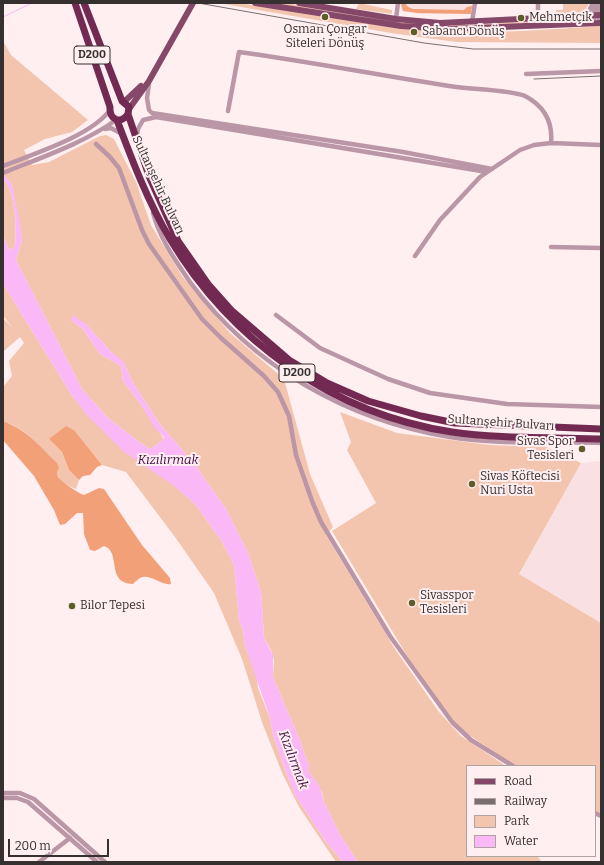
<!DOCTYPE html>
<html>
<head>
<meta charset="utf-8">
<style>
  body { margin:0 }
  #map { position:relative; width:604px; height:865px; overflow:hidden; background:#ffeff1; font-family:Bitter,serif }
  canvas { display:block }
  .frame { position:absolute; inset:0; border:4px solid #363031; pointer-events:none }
  .legend { position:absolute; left:466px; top:765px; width:130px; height:92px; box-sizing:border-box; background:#ffeff1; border:1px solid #afa3a4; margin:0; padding:5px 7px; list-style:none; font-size:12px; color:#363031 }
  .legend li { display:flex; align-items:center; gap:8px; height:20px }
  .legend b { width:20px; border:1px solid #afa3a4 }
  .scale { position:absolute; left:8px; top:839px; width:101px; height:18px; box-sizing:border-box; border:2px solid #363031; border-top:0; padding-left:5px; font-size:12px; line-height:14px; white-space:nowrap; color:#363031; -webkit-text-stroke:3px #ffeff1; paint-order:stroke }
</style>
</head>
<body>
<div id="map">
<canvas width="604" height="865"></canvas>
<div class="frame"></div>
<ul class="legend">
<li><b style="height:5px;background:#864869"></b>Road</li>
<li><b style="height:5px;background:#796f71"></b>Railway</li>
<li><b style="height:11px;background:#f4c5ae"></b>Park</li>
<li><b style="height:11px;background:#fab8f7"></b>Water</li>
</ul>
<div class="scale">200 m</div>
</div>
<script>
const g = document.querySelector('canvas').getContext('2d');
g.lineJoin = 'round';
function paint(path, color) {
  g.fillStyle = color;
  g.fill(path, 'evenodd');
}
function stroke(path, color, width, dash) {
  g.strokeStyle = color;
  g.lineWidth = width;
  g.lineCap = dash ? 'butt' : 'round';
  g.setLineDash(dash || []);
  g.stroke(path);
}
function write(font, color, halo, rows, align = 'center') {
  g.font = font + ' Bitter,serif';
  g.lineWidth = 4;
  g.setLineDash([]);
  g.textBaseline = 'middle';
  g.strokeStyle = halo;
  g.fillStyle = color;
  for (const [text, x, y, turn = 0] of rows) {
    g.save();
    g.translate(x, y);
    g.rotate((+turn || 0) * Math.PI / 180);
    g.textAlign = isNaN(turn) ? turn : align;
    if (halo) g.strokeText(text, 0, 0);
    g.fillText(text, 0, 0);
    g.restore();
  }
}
const built = new Path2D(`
  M400,3H472L471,14H418L402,11Z
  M601,461V623L519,574L581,463Z`);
const green = new Path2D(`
  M218,3H239C308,13 379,27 449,31C499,34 551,29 601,26V43L456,42L391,33Z
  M273,3H286L365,17L458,25L567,20V22L469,27L411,25Z
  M359,3L392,10V14L356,9Z
  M563,3H589L585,11L578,13L556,14V10H563Z
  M3,41L11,55L88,120L72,132L45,139L24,150L32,165L49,162L100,136L106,135L114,139L136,182L151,225L182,276L230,333L284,379L310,474L333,527L326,535L395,649L439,712L461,736L506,766H467V856H537L542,862H358L340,835L324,802L322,792L309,772V764L306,759L301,743L273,677L274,660L271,650L264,638L261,592L248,553L226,509L195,465L159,423L133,383L124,363L111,352L86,324L71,320L83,329L100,354L121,366L123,381L142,406L164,439L151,449L139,442L108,418L82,389L16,260L22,240L12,185L3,174Z
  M3,179C16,192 17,229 15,247L9,250L3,235Z
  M3,284L73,397L195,504L221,540L234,565L239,620L243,630L245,646L257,677L258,688L270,718L273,735L285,770L295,795L326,842L343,862H336L299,807L283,775L263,725L242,659L214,593L175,537L126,472L102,465L75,431L49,439L62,452L69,470L79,480L76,489C51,479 62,475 52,459C50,456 46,453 43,450C29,434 23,429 3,421V387L12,376L9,361L24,343L20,337L4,351L3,349V318L13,328L3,316Z
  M340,412L397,433L490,445L546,447L581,463L519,574L601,623V814L595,811V766H515L466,733L452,720L406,654L332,531L376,503L347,450L351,442Z`);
const forest = new Path2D(`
  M401,3H405L408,7L413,9L464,10L467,7L472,6L471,14L418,13L403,11Z
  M3,421C30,432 37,444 57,463L59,468L57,472L58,477C63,483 78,493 84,495L99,488L104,489L142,545L170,578L171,584C161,586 150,573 140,578C138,579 135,582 133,584C105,583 122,552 104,546L95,551L90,550L84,534L83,513H77L65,524L60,525L54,510L34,476L3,440Z
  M66,426L75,431L102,465L97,467L90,475L83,476L79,480L69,470L62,452L49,439Z`);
const water = new Path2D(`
  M3,174L12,185L21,228L22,240L16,260L82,389L108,418L139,442L151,449L164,439V437L154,427L142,406L123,381L121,366L100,354L83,329L71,320L73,315L86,324L111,352L123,361L133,383L159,423L195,465L226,509L248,553L261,592L264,638L273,655V677L301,743L306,759L309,764V772L320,787L324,802L340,835L358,862H343L326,842L295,795L285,770L273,735L270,718L245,646L243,630L239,620L234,565L221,540L195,504L173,485L123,451L86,414L73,397L3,284V235L9,250L15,247C17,229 16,192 3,179Z`);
const stream = new Path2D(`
  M3,17L32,3`);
const minor = new Path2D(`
  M594,3V23
  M598,3L599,23
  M583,15L589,11L593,3
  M538,18V3
  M396,19L398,3
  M472,22L475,3
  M526,74L601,71
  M149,84L147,98L149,110L152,113L403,152L492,169
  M228,111L239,52C312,62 383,76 456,87C471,89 513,90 525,96C544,106 553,122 551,143
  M105,129L111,128L122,134
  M137,136L138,129L143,120L156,117L487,172
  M96,144L110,157L119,168L142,230L149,244L202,319L221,338L264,376L278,392L289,416L296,455L312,501L321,522L390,636L452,722L471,740L513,766
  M3,166C33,154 91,136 110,110
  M3,173C42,157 82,144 116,120
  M153,213C160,239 175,260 190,282C253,367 347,420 450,437C500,445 551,441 601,443
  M551,247L601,248
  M415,256L440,220L480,177L520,150L534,145L551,143L601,145
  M276,315L320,348L388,379L430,393L507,404L601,407
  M3,793H20L34,799L105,862
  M3,798H17L28,802L97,862
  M595,813L601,816
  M39,862L70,838`);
const major = new Path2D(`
  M255,3L401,26L451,29L601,23
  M299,3L396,19L440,23L601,15
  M124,102L141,86
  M129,109L149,81L193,3`);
const highway = new Path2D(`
  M75,3L110,107C109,120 121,125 128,114
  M84,3L122,101L129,107L128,114L149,176L178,241L208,284L232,311L289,360L327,383L368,401L421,416L455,423L601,429
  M117,120C132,160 148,202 170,239C231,341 333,414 452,432C498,439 554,437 601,439`);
const rail = new Path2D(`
  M198,3L424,43L473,49H601
  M534,79L601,76`);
const markers = [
  [325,17,4,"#5e5c29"],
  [521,18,4,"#5e5c29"],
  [414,32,4,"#5e5c29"],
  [582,449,4,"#5e5c29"],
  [472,484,4,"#5e5c29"],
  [412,603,4,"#5e5c29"],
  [72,606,4,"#5e5c29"]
];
const shields = [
  [92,55,36],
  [297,373,36]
];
const shieldNames = [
  ["D200",92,55],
  ["D200",297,373]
];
const poiNames = [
  ["Mehmetçik",529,18],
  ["Osman Çongar",325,30,"center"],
  ["Siteleri Dönüş",325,44,"center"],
  ["Sabancı Dönüş",422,32],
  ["Sivas Spor",574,442,"right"],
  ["Tesisleri",574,456,"right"],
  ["Sivas Köftecisi",480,477],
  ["Nuri Usta",480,491],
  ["Sivasspor",420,596],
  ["Tesisleri",420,610],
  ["Bilor Tepesi",80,606]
];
const streetNames = [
  ["Sultanşehir Bulvarı",158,185,65],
  ["Sultanşehir Bulvarı",501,423,4]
];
const waterNames = [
  ["Kızılırmak",168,460],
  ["Kızılırmak",293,760,69]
];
paint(built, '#f9e0e3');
paint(green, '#f4c5ae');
paint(forest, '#f1a077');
paint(water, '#fab8f7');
stroke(stream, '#fab8f7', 1);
stroke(minor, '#bb96a7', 4.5);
stroke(major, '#864869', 6);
stroke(highway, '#722a53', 7);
stroke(rail, '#796f71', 1);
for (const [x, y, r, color] of markers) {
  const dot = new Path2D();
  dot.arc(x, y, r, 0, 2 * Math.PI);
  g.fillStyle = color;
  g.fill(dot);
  stroke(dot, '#ffeff1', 1.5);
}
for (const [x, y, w] of shields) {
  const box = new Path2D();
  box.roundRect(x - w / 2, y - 9, w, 18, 3);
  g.fillStyle = '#ffeff1';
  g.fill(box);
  stroke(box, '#363031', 1);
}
write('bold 11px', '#363031', null, shieldNames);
write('12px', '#363031', '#ffeff1', poiNames, 'left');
write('12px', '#363031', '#ffeff1', streetNames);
write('italic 13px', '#470d47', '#ffeff1', waterNames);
</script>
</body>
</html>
